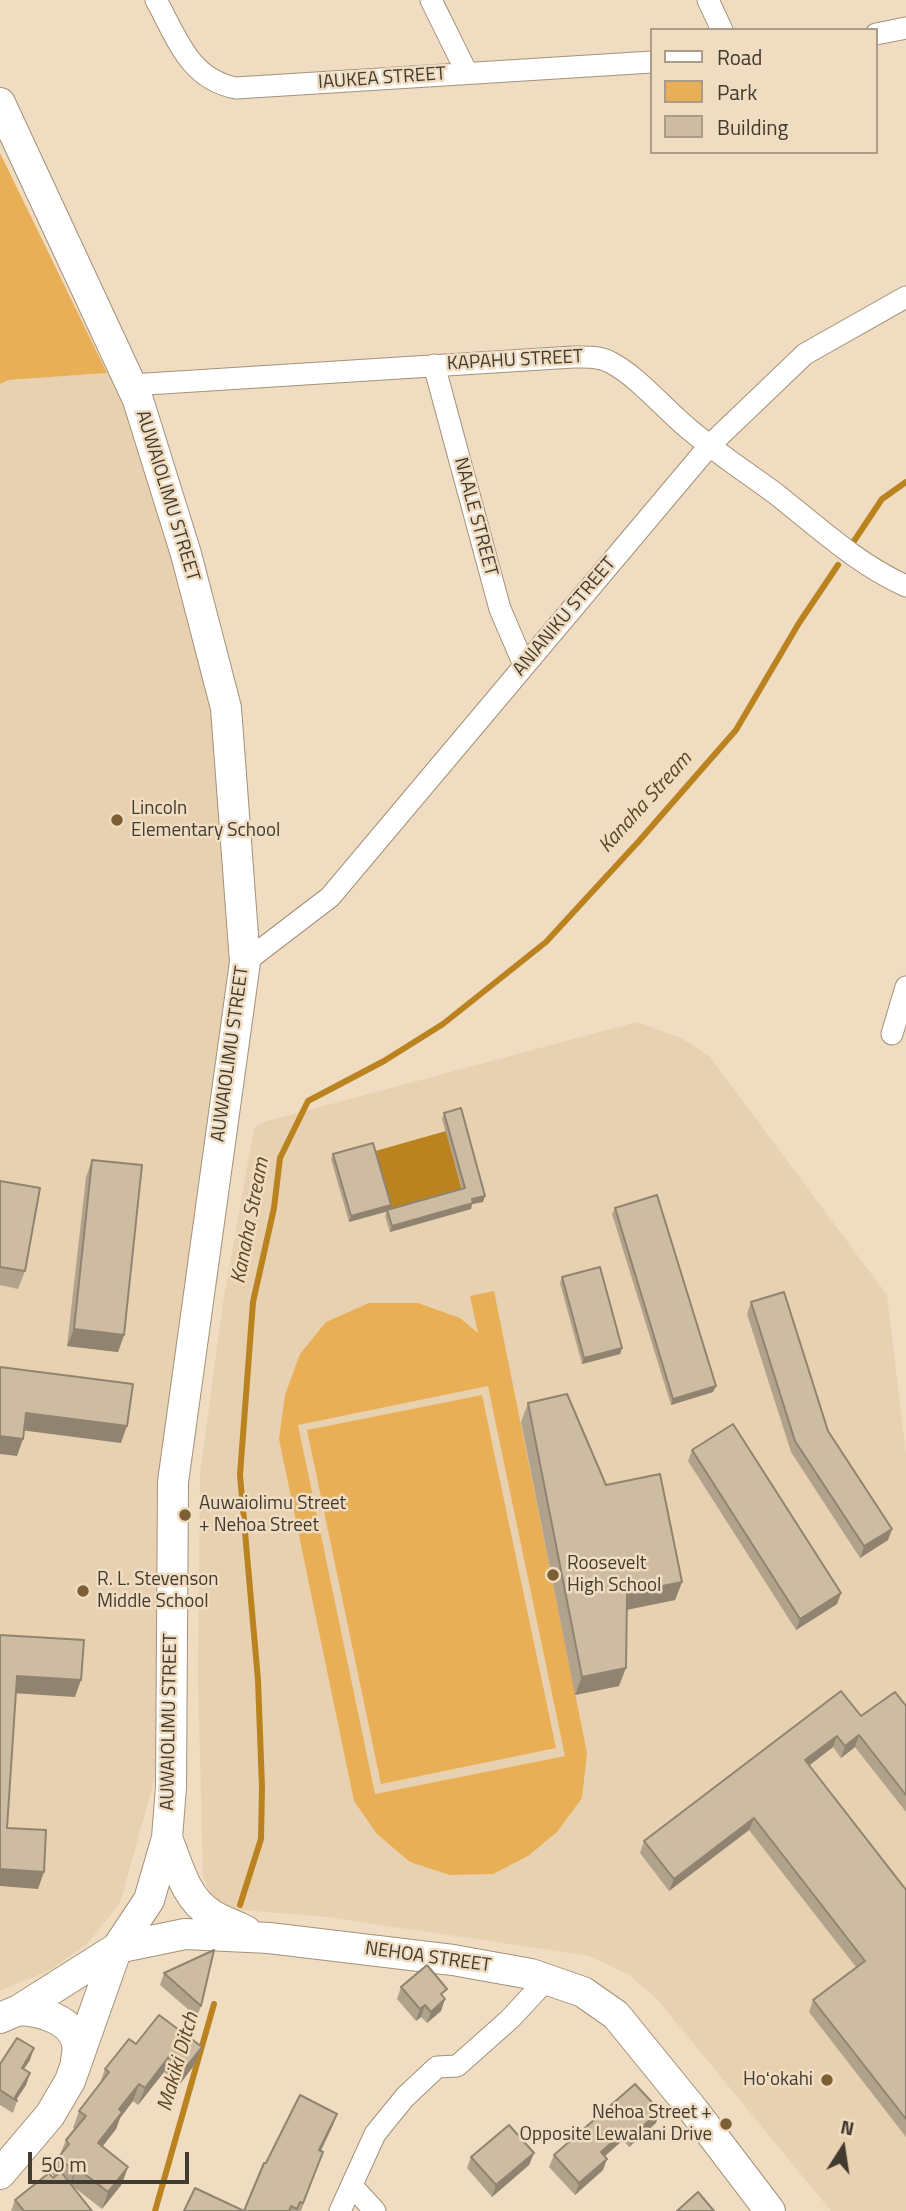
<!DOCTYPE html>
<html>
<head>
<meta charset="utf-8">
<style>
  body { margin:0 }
  #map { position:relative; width:906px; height:2211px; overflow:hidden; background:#efdcc1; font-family:"Titillium Web",sans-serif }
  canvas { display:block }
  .legend { position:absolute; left:650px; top:28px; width:228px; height:126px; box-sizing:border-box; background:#efdcc1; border:2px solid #aa9c87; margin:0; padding:9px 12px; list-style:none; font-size:21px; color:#423b30 }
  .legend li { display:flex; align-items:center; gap:14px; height:35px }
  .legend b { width:35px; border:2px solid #aa9c87 }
  .north { position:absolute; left:808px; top:2113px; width:70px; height:70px; -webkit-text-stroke:5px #efdcc1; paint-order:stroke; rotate:12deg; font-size:19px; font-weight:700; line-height:28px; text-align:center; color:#423b30 }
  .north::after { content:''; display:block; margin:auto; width:24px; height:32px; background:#423b30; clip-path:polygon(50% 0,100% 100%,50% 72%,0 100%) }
  .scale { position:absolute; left:28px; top:2152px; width:161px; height:32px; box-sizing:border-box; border:4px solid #423b30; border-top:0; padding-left:9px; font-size:21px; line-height:24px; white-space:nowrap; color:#423b30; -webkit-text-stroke:5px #efdcc1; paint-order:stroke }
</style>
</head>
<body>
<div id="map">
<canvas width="906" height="2211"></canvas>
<ul class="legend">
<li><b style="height:9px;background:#fff"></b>Road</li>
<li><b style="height:19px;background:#e8af57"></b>Park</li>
<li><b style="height:19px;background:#cebca2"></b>Building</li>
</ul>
<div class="north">N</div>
<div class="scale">50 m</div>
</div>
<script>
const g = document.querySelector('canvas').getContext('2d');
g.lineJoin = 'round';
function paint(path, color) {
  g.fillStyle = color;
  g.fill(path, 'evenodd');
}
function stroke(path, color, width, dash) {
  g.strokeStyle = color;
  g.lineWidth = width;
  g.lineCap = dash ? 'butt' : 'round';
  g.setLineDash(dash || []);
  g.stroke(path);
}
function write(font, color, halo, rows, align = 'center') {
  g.font = font + ' "Titillium Web",sans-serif';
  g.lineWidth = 5;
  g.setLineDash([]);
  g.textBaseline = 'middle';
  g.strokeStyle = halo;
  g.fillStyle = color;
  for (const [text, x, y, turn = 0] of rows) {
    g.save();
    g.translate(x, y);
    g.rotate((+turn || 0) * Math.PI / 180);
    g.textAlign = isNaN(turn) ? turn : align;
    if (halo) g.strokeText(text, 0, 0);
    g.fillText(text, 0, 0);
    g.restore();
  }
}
const built = new Path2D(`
  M107,373L131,385L226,708L245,962L218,1150L162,1752L120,1903L88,1943L50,1970L0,1991V384L8,380Z
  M637,1022L681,1038L709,1056L887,1295L906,1455V2211H831L657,1999L629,1975L590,1956L327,1917L229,1909L213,1897L203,1877L198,1675L200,1474L223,1303L254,1128L264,1122Z`);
const green = new Path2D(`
  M0,153L107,373L8,380L0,384Z
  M494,1291L587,1753L582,1798L557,1832L528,1856L493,1874L450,1875L410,1862L377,1834L354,1801L279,1439L285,1395L300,1354L326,1322L369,1303H418L460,1318L478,1333L470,1296ZM488,1386L565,1756L375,1794L298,1425Z
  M482,1395L556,1748L381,1784L307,1430Z`);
const water = new Path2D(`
  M446,1131L463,1194L390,1214L372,1152Z`);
const stream = new Path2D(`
  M854,541L882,499L906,482
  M240,1905L261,1839L262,1787L258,1680L240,1475L253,1302L274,1208L280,1158L308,1101L384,1061L443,1024L546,942L639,841L736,730L799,623L838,565
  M155,2211L214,2004`);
const street = new Path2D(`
  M156,0C177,38 189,79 236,88L652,62
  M431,0L467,73
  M708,0L722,30
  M876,34L906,28
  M434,365L500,609L524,665
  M131,385L573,357C586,357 598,356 610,362C642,379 666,412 695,434C721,456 749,474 776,494C818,527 857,564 906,586
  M245,962L330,897L710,445L805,354L906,297
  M892,1034L906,987
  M352,2186L375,2211
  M340,2211L375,2134L405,2097L437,2067L457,2066L510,2019L548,1978`);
const secondary = new Path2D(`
  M0,103L138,400L186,554L226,708L245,962L173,1482L171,1787L167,1838L149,1900L117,1948L70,2081L50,2115L0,2174
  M167,1838C178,1865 185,1898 211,1914C221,1921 235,1925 246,1931
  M19,2010C39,2011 73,2019 77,2044C78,2049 77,2056 76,2061
  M0,2018L19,2010L117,1948L185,1934L269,1938L453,1960L531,1974L583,1992L616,2015L694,2111L770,2211`);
const wall = new Path2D(`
  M444,1113L483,1202L472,1204L471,1209L390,1232L385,1216L387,1211L349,1222L331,1159L333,1154L389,1209L462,1189L442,1119Z
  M92,1160L124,1335L118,1352L67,1346L86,1177Z
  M0,1181L25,1271L18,1289L0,1285Z
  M615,1208L713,1392L671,1405L612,1214Z
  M562,1277L622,1348L620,1354L582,1364L560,1283Z
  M751,1302L828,1431L892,1529L888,1540L860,1558L791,1452L747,1314Z
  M528,1403L606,1485L682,1582L675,1600L627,1610L619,1686L575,1695L521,1422Z
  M692,1450L841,1593L837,1604L796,1630L688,1461Z
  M906,1706V1812L855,1747L841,1758L833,1747L809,1765L906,1890V2137L809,2012L813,2000L856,1967L749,1830L669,1891L640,1853L644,1841L861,1716Z
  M164,1973L201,2006L197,2017L160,1985Z
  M401,1987L444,1998L441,2011L427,2023L421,2017L416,2021L397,1999Z
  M136,2044L195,2064L180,2084L164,2072L138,2105L133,2101L120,2118L116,2129L102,2147L122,2184L102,2209L71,2185L92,2211H11L15,2200L55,2177L52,2174L66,2140L75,2129L73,2128L79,2111L100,2083L105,2069Z
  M30,2060L24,2069L30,2073L26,2085L16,2100L17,2101L13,2113L0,2105V2064Z
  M635,2084L656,2123L629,2147L623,2140L605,2156L603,2170L575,2195L549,2167L554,2155Z
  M333,2125L321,2151L323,2152L301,2211H184H244L266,2163Z
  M534,2153L529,2165L492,2197L467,2168L471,2157Z`);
const shadedWall = new Path2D(`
  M485,1196L483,1202L472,1204L471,1209L390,1232L392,1226Z
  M391,1205L389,1211L349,1222L351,1216Z
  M74,1329L124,1335L118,1352L67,1346Z
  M622,1348L620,1354L582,1364L584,1358Z
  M716,1386L713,1392L671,1405L673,1399Z
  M26,1413L127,1426L121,1443L20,1430Z
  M0,1436L23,1439L17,1456L0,1454Z
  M892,1529L888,1540L860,1558L864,1546Z
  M682,1582L675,1600L620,1611L627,1593Z
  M841,1593L837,1604L796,1630L800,1619Z
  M626,1668L619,1686L575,1695L582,1677Z
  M17,1676L81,1680L75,1697L11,1693Z
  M859,1735L855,1747L841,1758L845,1746Z
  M837,1736L833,1747L801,1772L805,1760Z
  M754,1818L749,1830L669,1891L674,1879Z
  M0,1869L44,1872L38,1889L0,1886Z
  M445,1999L441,2011L427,2023L431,2012Z
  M425,2005L421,2017L416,2021L420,2009Z
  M202,2047L195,2064L180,2084L186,2067Z
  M34,2048L30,2060L17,2079L22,2068Z
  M170,2055L164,2072L138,2105L145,2088Z
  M30,2073L26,2085L16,2100L15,2097Z
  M139,2084L133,2101L120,2118L116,2129L92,2160L98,2143L119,2109Z
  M660,2111L656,2123L629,2147L633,2135Z
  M337,2114L333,2125L315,2162L319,2150Z
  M627,2129L623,2140L597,2163L601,2152Z
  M534,2153L529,2165L492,2197L496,2185Z
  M607,2159L603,2170L575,2195L579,2183Z
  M128,2167L122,2184L102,2209L108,2192Z
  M77,2168L71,2185L69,2187L75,2171Z`);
const building = new Path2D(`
  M461,1108L485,1196L472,1199L473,1203L392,1226L387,1210L465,1188L444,1113Z
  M373,1143L391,1205L351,1216L333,1154Z
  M92,1160L142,1165L124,1335L74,1329Z
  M0,1181L40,1188L25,1271L0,1267Z
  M657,1195L716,1386L673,1399L615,1208Z
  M600,1267L622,1348L584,1358L562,1277Z
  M784,1292L828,1431L892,1529L864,1546L795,1441L751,1302Z
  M0,1367L133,1384L127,1426L26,1413L23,1439L0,1436Z
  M567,1394L606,1485L660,1474L682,1582L627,1593L626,1668L582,1677L528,1403Z
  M733,1424L841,1593L800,1619L692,1450Z
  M0,1635L84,1640L81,1680L17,1676L7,1828L46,1830L44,1872L0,1869Z
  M841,1691L861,1716L895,1692L906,1706V1795L859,1735L845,1746L837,1736L805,1760L906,1890V2119L813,2000L865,1961L754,1818L674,1879L644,1841Z
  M214,1950L201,2006L164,1973Z
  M427,1965L447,1989L441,1994L445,1999L431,2012L425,2005L420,2009L401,1987Z
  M159,2015L202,2047L186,2067L170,2055L145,2088L139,2084L119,2109L122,2112L98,2143L128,2167L108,2192L77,2168L75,2171L58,2158L69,2144L66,2140L86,2116L79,2111L109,2072L105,2069L129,2039L136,2044Z
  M17,2038L34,2048L22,2068L30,2073L15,2097L17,2101L0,2090V2064Z
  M635,2084L660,2111L633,2135L627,2129L601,2152L607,2159L579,2183L554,2155Z
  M300,2095L337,2114L319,2150L323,2152L303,2203L300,2202L297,2209L291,2206L289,2211H184L195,2188L244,2211L264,2163H266Z
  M509,2125L534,2153L496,2185L471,2157Z
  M61,2172L92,2211H24L15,2200L49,2173L53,2178Z
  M698,2192L714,2211H677Z`);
const markers = [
  [117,820,7,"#7c5f32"],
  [185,1515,7,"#7c5f32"],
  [553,1575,7,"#7c5f32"],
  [83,1591,7,"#7c5f32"],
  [827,2080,7,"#7c5f32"],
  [726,2124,7,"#7c5f32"]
];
const streetNames = [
  ["IAUKEA STREET",382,79,-4],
  ["KAPAHU STREET",515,361,-3],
  ["AUWAIOLIMU STREET",167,496,73],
  ["NAALE STREET",475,517,75],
  ["ANIANIKU STREET",565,617,-50],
  ["AUWAIOLIMU STREET",231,1054,-82],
  ["AUWAIOLIMU STREET",170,1722,-89],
  ["NEHOA STREET",428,1958,8]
];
const poiNames = [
  ["Lincoln",131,809],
  ["Elementary School",131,831],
  ["Auwaiolimu Street",199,1504],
  ["+ Nehoa Street",199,1526],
  ["Roosevelt",567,1564],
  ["High School",567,1586],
  ["R. L. Stevenson",97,1580],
  ["Middle School",97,1602],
  ["Hoʻokahi",813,2080,"right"],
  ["Nehoa Street +",712,2113,"right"],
  ["Opposite Lewalani Drive",712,2135,"right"]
];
const waterNames = [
  ["Kanaha Stream",646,803,-48],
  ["Kanaha Stream",251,1221,-79],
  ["Makiki Ditch",179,2062,-74]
];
paint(built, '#e8d1b0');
paint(green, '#e8af57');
paint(water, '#ba8320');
stroke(stream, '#ba8320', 6);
stroke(street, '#a39279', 23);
stroke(secondary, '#a39279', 32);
stroke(street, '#fff', 21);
stroke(secondary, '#fff', 30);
paint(wall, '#b1a28b');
paint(shadedWall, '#908471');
paint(building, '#cebca2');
stroke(building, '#908471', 2);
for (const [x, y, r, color] of markers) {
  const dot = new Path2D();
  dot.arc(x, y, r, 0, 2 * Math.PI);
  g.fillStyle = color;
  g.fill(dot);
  stroke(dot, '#efdcc1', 2.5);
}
write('19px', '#423b30', '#efdcc1', streetNames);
write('19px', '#423b30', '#efdcc1', poiNames, 'left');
write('italic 21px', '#5f4722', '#efdcc1', waterNames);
</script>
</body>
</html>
